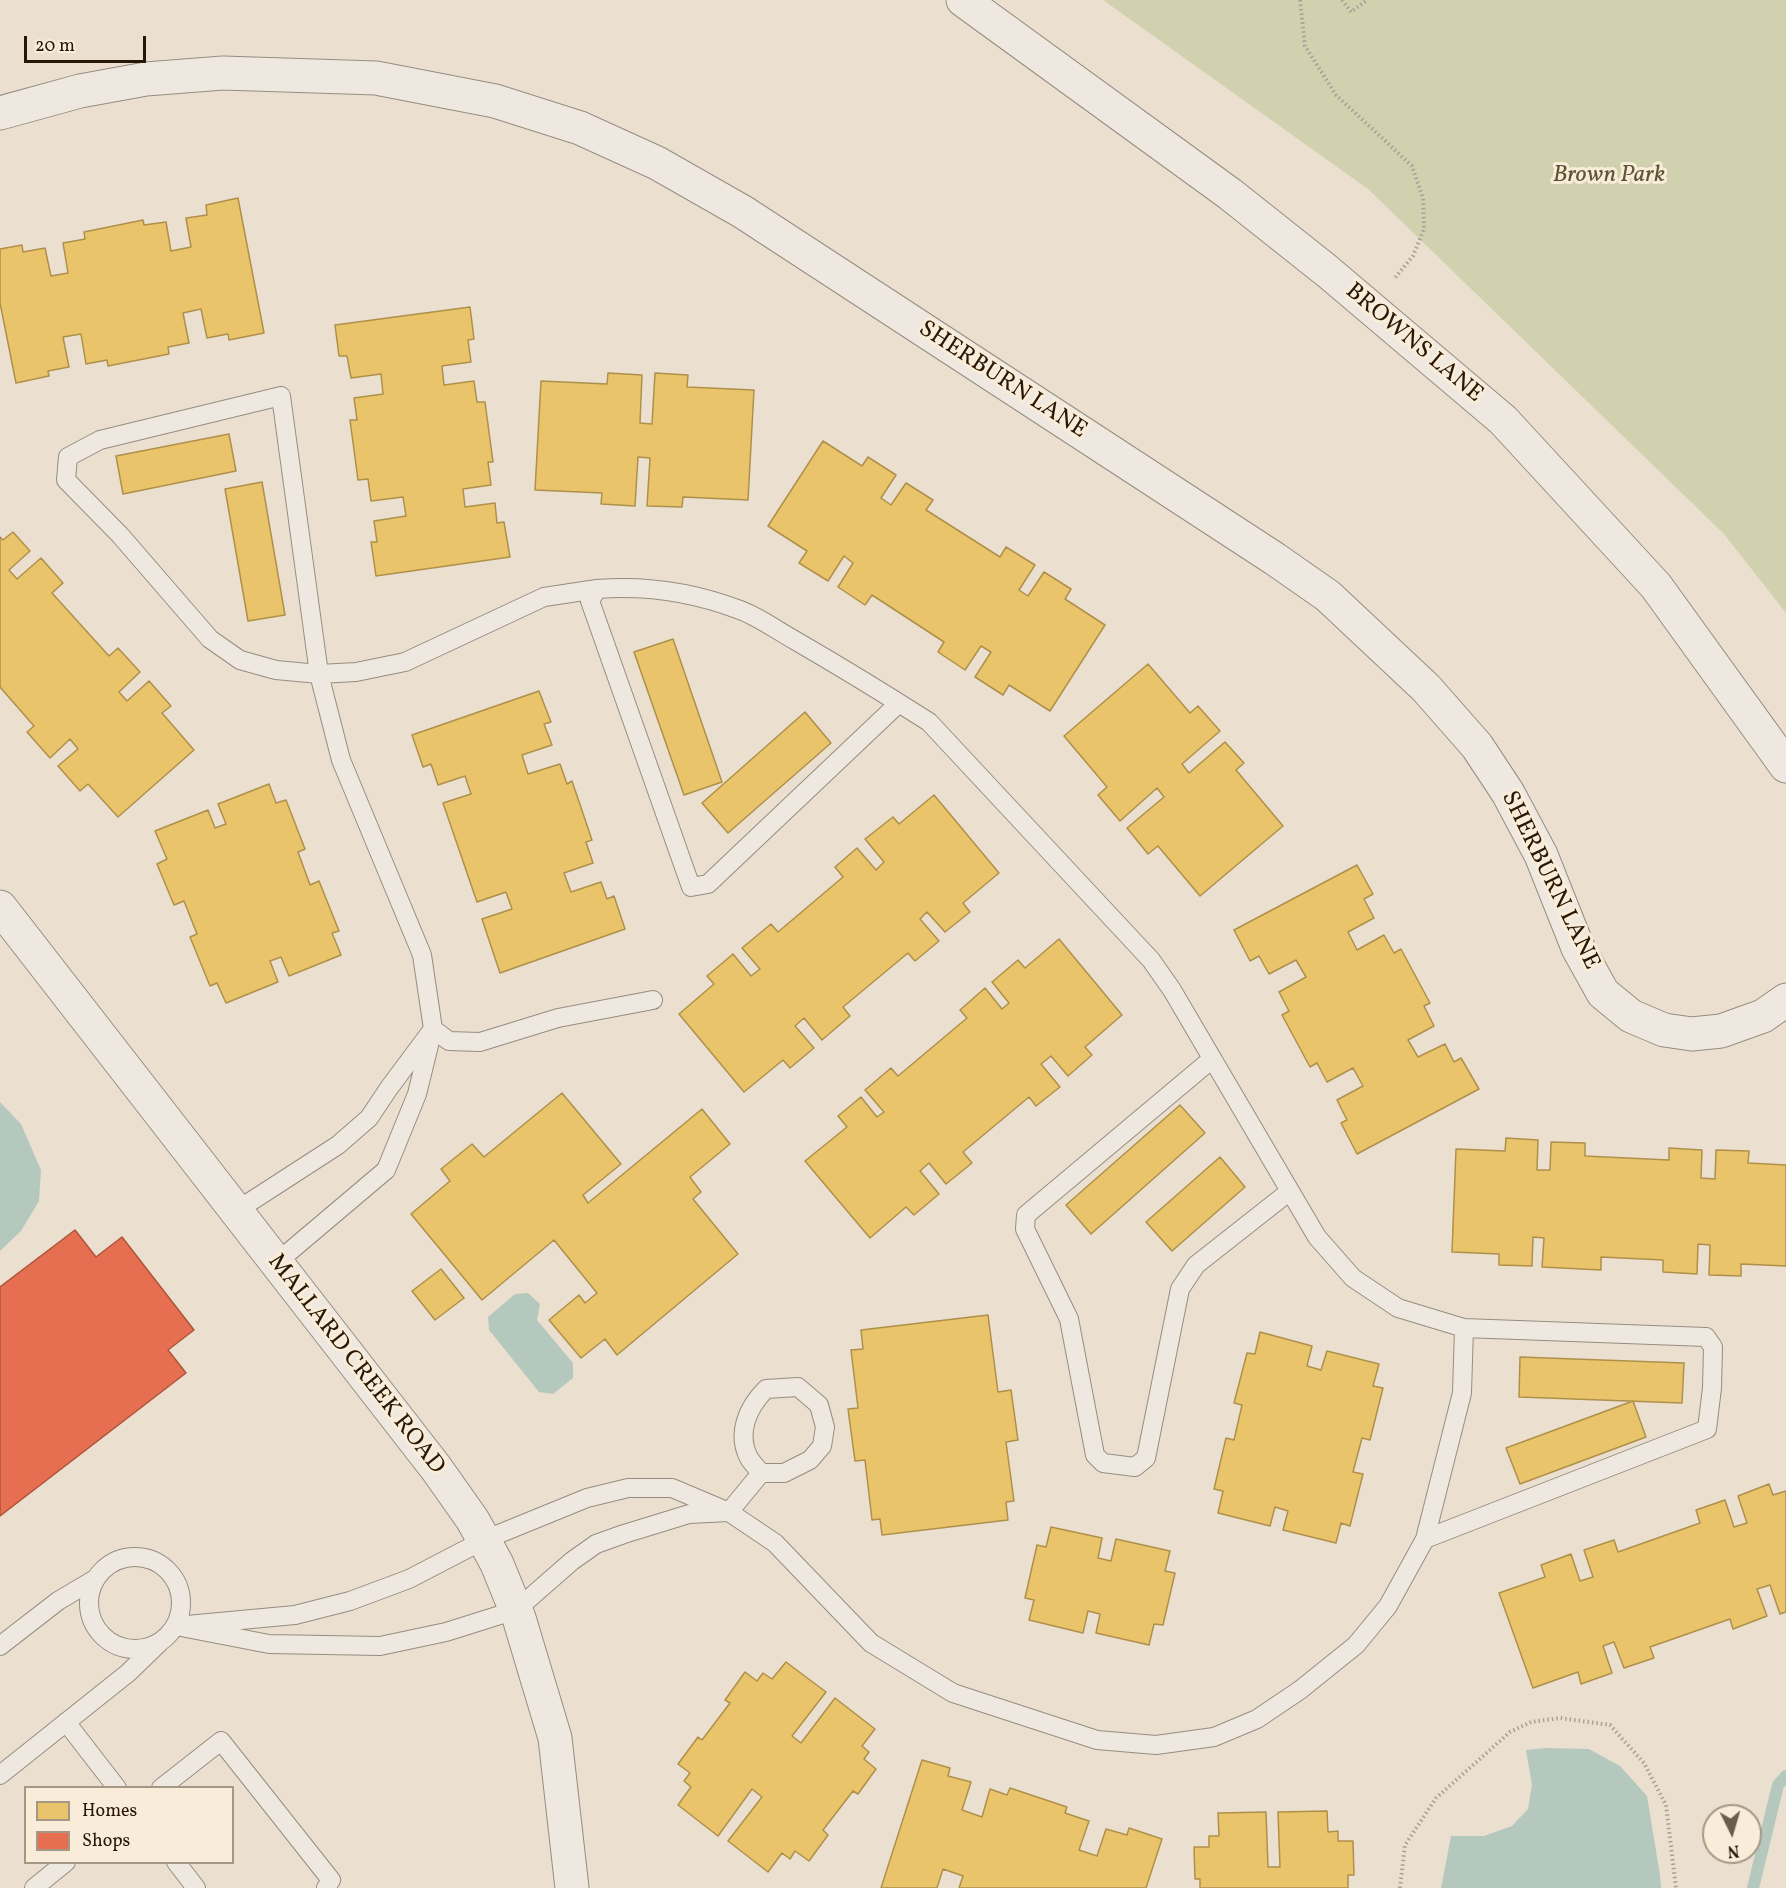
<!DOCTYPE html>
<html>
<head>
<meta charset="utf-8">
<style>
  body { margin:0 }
  #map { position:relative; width:1786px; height:1888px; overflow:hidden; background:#ebe0cf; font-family:Vollkorn,serif }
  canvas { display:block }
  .legend { position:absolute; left:24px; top:1786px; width:210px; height:78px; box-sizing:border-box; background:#f9edd9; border:2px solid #a59784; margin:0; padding:8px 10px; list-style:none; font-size:18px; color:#281704 }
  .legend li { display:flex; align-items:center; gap:12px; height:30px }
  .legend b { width:30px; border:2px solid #a59784 }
  .north { position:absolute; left:1702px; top:1804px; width:60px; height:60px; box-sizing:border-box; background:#f9edd9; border:2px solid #a59784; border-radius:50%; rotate:175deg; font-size:16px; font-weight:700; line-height:24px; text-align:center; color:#281704 }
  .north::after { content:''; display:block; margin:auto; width:21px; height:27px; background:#6c5d4b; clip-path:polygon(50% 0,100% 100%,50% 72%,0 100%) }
  .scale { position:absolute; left:24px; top:36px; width:122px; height:27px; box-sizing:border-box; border:3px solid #281704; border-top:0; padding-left:8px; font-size:18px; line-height:21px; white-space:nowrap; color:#281704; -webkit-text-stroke:4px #f9edd9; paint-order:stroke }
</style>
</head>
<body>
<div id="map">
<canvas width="1786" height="1888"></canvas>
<ul class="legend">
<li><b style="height:16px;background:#e9c46a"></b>Homes</li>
<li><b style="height:16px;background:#e76f51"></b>Shops</li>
</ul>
<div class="north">N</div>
<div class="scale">20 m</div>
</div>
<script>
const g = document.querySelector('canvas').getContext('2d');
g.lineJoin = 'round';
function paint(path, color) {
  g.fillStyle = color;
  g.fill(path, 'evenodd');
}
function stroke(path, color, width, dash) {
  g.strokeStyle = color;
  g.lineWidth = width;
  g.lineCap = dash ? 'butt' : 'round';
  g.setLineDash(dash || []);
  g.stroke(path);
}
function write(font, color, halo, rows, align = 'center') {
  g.font = font + ' Vollkorn,serif';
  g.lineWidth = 6;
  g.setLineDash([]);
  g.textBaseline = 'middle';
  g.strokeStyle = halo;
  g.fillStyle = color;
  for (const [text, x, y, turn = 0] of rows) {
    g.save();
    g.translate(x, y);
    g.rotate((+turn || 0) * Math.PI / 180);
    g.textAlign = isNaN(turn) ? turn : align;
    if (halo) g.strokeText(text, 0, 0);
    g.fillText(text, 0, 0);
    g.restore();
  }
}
const green = new Path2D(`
  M1103,0H1786V613L1724,534L1368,189Z`);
const water = new Path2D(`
  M0,1102L21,1124L41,1170L39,1201L21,1231L0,1251Z
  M528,1293L540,1304L537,1320L573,1363V1378L553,1394L539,1392L489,1330L488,1317L515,1294Z
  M1546,1748L1589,1749L1620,1766L1647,1796L1660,1875L1661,1888H1441L1451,1836H1484L1512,1826L1528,1809L1532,1785L1526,1750Z`);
const homes = new Path2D(`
  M238,198L264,333L229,340L228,334L207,338L201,309L183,313L189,343L168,347L169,354L108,366L107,360L86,364L81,334L63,337L69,367L48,371L49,376L16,383L0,303V249L22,245L23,252L45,248L51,276L68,273L63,243L85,239L84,232L143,220L144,225L166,222L171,251L191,247L186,218L207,215L206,205Z
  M470,307L474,339L468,340L471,362L442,366L444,385L474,381L477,402H485L493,462H488L491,485L463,489L465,507L495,503L497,523L504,522L510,557L376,576L371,542H377L374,521L406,516L403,497L371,501L368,479L358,480L350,420H357L354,398L383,394L381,374L351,378L347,356H339L335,325Z
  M608,373L642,375L640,423L652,424L655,373L688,375L687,387L754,390L748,500L683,497L682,507L647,506L650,458L638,457L635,506L601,504L602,493L535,490L541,381L607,384Z
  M229,434L236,471L123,494L116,456Z
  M823,441L862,466L868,457L896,475L881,498L891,505L906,483L933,500L926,510L1000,557L1006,547L1035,565L1019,590L1028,596L1044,572L1071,589L1065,599L1105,625L1050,711L1009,685L1003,695L975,677L991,652L981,646L965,670L938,652L944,642L872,595L865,605L838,587L853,563L844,556L828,581L799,563L807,551L768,526Z
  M262,482L285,615L248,621L225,489Z
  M13,532L30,551L9,570L17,579L41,558L63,583L52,593L109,656L118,648L140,672L119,692L127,701L149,681L171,706L162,713L194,750L118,817L88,784L80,791L58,766L78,749L70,739L50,758L27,732L34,726L0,687V537L3,540Z
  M673,639L722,782L684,795L634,652Z
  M1148,664L1190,713L1198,706L1220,731L1182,764L1189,773L1225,742L1244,763L1236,770L1283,826L1200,896L1158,846L1148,854L1127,828L1164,797L1157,788L1120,821L1098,795L1107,787L1064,736Z
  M539,691L551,722L544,724L552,745L522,755L528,774L560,764L567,784L572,781L592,840L586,842L593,863L564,873L571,892L601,882L607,899L614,896L625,929L500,973L482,919L512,909L506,892L477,902L443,803L471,794L465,776L438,785L431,764L423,767L412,735Z
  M805,712L831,743L728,833L702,803Z
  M269,784L276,803L286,800L305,849L298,852L310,885L319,881L339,931L332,933L341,955L289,976L281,957L270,961L278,982L226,1003L217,983L210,986L190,937L197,934L184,901L174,905L157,864L167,859L155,831L208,810L215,828L226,824L218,804Z
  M934,795L999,873L963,903L970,912L945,932L927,912L920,919L939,941L915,961L908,953L843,1007L850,1016L822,1040L804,1018L795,1026L814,1048L790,1068L783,1060L744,1092L679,1014L714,984L707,976L733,954L751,976L760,969L742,948L771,924L778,932L843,877L835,867L857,848L876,870L884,862L865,839L893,817L899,824Z
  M1357,865L1373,894L1364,899L1374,918L1348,932L1357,950L1384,935L1394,953L1401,949L1430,1003L1424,1006L1434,1026L1408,1040L1418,1057L1445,1044L1454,1062L1461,1058L1479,1089L1357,1154L1341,1123L1347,1120L1337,1100L1363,1086L1353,1068L1327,1082L1317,1063L1310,1067L1282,1015L1289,1011L1279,992L1306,977L1296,960L1269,974L1259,956L1250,961L1234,930Z
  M1059,939L1122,1015L1085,1047L1092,1055L1068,1076L1051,1056L1041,1064L1060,1087L1036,1106L1029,1097L963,1152L972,1163L946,1184L929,1163L920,1171L939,1194L914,1215L906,1207L870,1238L805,1161L847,1127L838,1116L861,1097L877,1117L884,1112L865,1090L891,1068L898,1076L967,1018L960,1010L985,988L1002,1009L1009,1003L992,982L1018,960L1025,968Z
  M562,1093L621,1164L583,1195L588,1203L702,1109L730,1144L690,1177L701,1192L693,1199L738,1254L617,1355L605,1339L581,1358L549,1320L579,1295L585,1303L597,1293L554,1240L482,1300L411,1214L450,1181L441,1169L472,1144L484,1157Z
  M1180,1105L1205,1133L1091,1234L1066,1205Z
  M1506,1138L1538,1140L1537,1170H1550L1551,1142L1585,1143V1156L1669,1160V1148L1702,1150L1701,1178L1715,1179L1716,1150L1749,1151L1748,1163L1786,1165V1266L1741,1264V1276L1709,1275L1710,1245L1698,1244L1697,1274L1663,1272V1260L1601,1257V1270L1542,1267L1544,1238L1533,1237L1532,1266L1499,1265V1254L1452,1252L1456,1149L1505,1151Z
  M1220,1157L1245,1187L1172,1251L1146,1222Z
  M441,1269L464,1298L435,1320L412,1291Z
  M988,1315L998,1392L1011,1390L1018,1440L1006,1442L1014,1501L1006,1502L1008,1520L882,1535L880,1519L872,1520L865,1460L855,1461L848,1409L858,1408L851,1350L863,1349L861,1330Z
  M1260,1332L1312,1346L1307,1366L1321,1370L1327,1351L1379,1364L1373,1386L1383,1388L1370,1440L1362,1438L1353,1472L1363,1474L1350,1526L1341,1523L1336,1543L1283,1530L1288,1511L1275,1507L1270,1526L1218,1513L1223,1491L1214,1489L1226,1438L1234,1440L1242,1405L1234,1403L1247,1353L1255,1354Z
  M1520,1357L1684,1363L1682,1403L1519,1397Z
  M1633,1401L1646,1437L1520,1484L1506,1448Z
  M1769,1484L1773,1495L1786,1491V1612L1780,1614L1770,1585L1757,1589L1767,1616L1733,1629L1730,1619L1650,1647L1654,1658L1624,1668L1614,1642L1603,1646L1612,1673L1581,1684L1578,1672L1533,1688L1499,1593L1545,1577L1541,1565L1571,1554L1580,1581L1593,1577L1584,1550L1614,1540L1618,1552L1700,1523L1696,1510L1725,1500L1734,1527L1747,1523L1738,1496Z
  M1051,1527L1102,1538L1098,1558L1111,1561L1116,1539L1170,1551L1165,1571L1175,1573L1163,1625L1154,1624L1149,1645L1096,1633L1100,1614L1088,1611L1083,1633L1029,1620L1034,1600L1025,1598L1037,1545L1046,1547Z
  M786,1662L826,1692L792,1736L801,1743L835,1698L875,1729L862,1746L869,1752L864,1759L876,1769L858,1794L853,1791L823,1830L828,1835L809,1861L795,1851L790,1859L782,1853L768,1872L728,1841L762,1797L752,1789L718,1836L678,1805L691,1787L684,1781L690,1773L678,1764L698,1737L702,1740L730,1703L725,1700L745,1672L757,1681L763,1673L772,1679Z
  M922,1760L950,1768L948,1776L971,1782L962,1810L982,1817L990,1789L1007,1795L1010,1788L1067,1807L1065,1813L1089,1821L1079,1850L1097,1856L1106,1829L1127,1835L1129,1828L1162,1839L1146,1888H959L963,1876L943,1869L937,1888H881Z
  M1327,1811L1328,1832L1338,1831V1841H1353L1354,1875H1348V1888H1200V1879H1195L1194,1847H1209V1836H1219L1218,1813L1266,1812L1268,1867H1280L1278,1812Z`);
const shops = new Path2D(`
  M75,1230L96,1257L122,1237L194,1330L168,1350L186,1373L0,1516V1287Z`);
const stream = new Path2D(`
  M1753,1888L1778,1785L1786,1776`);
const path = new Path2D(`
  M1300,0L1305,46L1336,95L1412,166L1423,198L1424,229L1413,256L1394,279
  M1342,0L1351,12L1367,0
  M1400,1888L1405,1845L1436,1798L1510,1732L1531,1722L1560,1718L1610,1725L1644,1763L1666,1805L1676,1888`);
const service = new Path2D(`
  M597,589L544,597L405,662L356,672L319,674L276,670L240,660L210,639L120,535L66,480L68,457L100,440L281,396L319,674L341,760L422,955L433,1029L449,1041L480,1042L558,1018L653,1000
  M1212,1059L1026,1215L1025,1229L1069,1319L1095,1455L1103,1463L1135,1467L1146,1458L1180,1289L1196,1265L1290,1191
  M236,1211L338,1145L369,1118L389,1088L433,1029L417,1094L386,1170L276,1263
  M761,1473C757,1468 752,1463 749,1458C736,1433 748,1407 766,1389L798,1387L819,1405L825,1427L822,1446L810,1460L784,1473H761L729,1512L775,1543L871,1643L953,1693L1097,1740L1156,1745L1214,1737L1257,1719L1300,1690L1356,1645L1388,1606L1425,1539L1462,1393L1464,1328L1398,1308L1353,1278L1317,1237L1172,990L1151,960L929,722C885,694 841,667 796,641C778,631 759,617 740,610C693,592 647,585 597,589L590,601L691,887L708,884L899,703
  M628,1488H672L729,1512L689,1514L624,1534L596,1544L572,1561L516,1610L446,1632L380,1646L269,1644L176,1626L295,1615L350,1601L409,1579L484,1540L587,1498Z
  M1425,1539L1707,1429L1712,1388L1713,1347L1706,1337L1464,1328
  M89 1603a46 46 0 1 1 92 0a46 46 0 1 1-92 0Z
  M0,1646L58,1601L95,1579
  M66,1722L117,1788
  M0,1775L128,1673L159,1643
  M161,1788L221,1741L331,1880L326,1888
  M176,1862L196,1888
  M34,1888L66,1862`);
const minor = new Path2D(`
  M0,113L80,91L146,79L223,73L376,78L495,101L580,128L657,163L743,212L1275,559L1328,596L1426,688L1477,746L1508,793L1541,855L1578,948L1603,993L1631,1016L1664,1030L1692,1034L1721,1031L1763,1016L1786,1000
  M0,907L436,1468L472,1519L484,1540L497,1564L519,1618L555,1738L572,1888`);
const tertiary = new Path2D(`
  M963,0L1230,194L1327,271L1503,420L1656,586L1786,766`);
const parkNames = [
  ["Brown Park",1609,177]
];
const streetNames = [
  ["BROWNS LANE",1413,344,40],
  ["SHERBURN LANE",1002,381,33],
  ["SHERBURN LANE",1549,881,64],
  ["MALLARD CREEK ROAD",355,1365,52]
];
paint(green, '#d1d1af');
paint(water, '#b4c8be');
paint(homes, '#e9c46a');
stroke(homes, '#af904b', 1.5);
paint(shops, '#e76f51');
stroke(shops, '#ae553a', 1.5);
stroke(stream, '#b4c8be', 12);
stroke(service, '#958d81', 20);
stroke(minor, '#958d81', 35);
stroke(tertiary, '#958d81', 35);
stroke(path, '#a6a099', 4, [1.5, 3]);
stroke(service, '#eee8e0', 18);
stroke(minor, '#eee8e0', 33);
stroke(tertiary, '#eee8e0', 33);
write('italic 24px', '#5c5436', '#f9edd9', parkNames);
write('24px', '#281704', '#f9edd9', streetNames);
</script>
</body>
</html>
